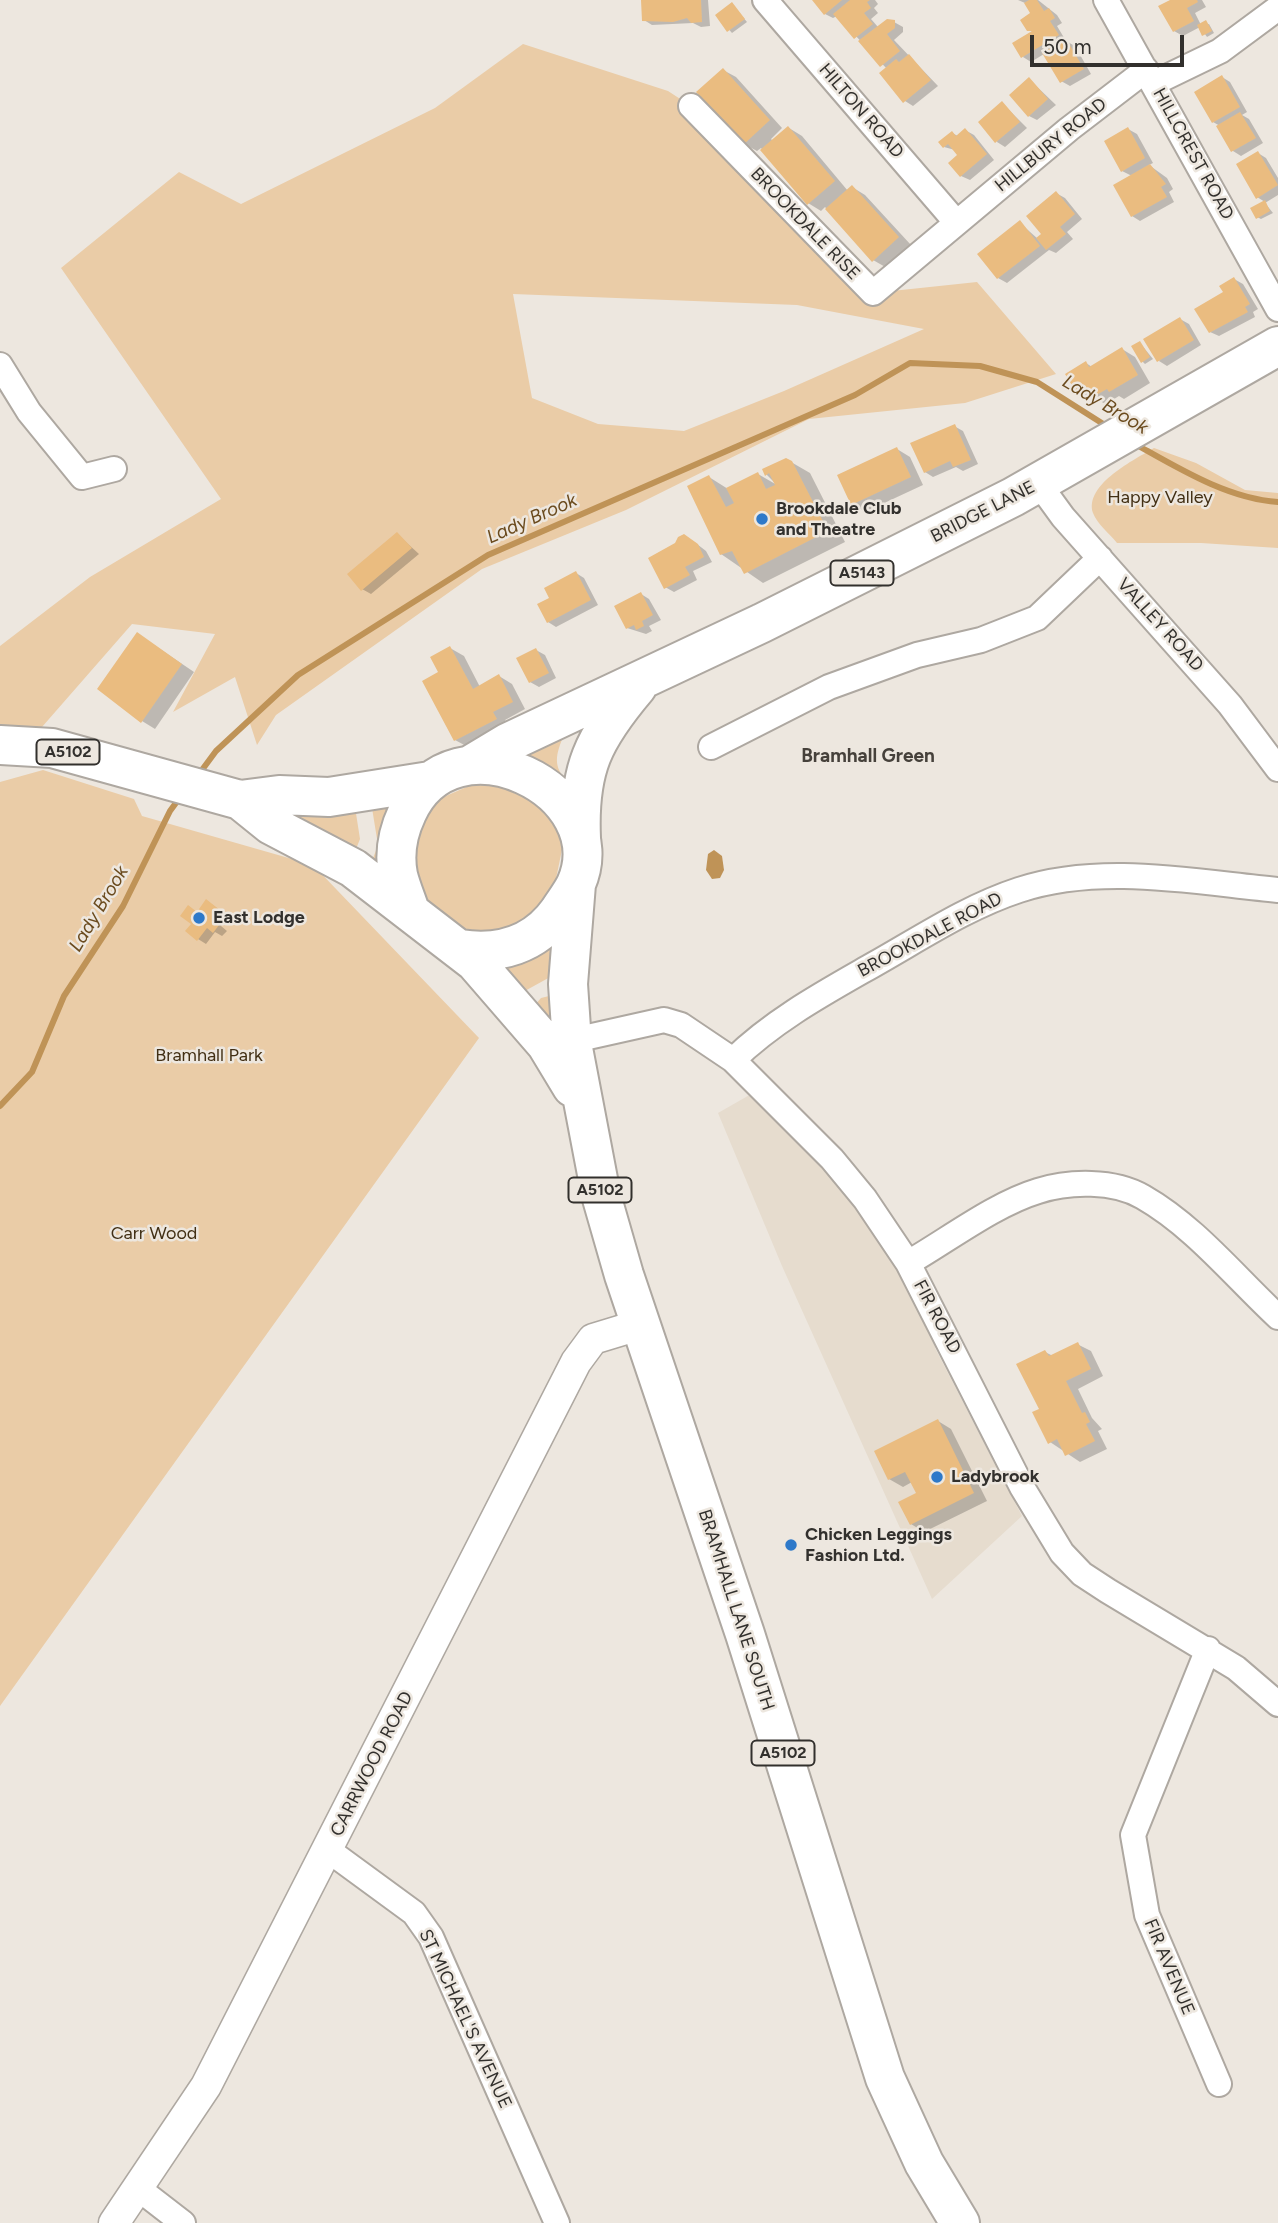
<!DOCTYPE html>
<html>
<head>
<meta charset="utf-8">
<style>
  body { margin:0 }
  #map { position:relative; width:1278px; height:2223px; overflow:hidden; background:#ede7df; font-family:Figtree,sans-serif }
  canvas { display:block }
  .scale { position:absolute; left:1030px; top:35px; width:154px; height:32px; box-sizing:border-box; border:4px solid #32302d; border-top:0; padding-left:9px; font-size:21px; line-height:24px; white-space:nowrap; color:#32302d; -webkit-text-stroke:5px #ede7df; paint-order:stroke }
</style>
</head>
<body>
<div id="map">
<canvas width="1278" height="2223"></canvas>
<div class="scale">50 m</div>
</div>
<script>
const g = document.querySelector('canvas').getContext('2d');
g.lineJoin = 'round';
function paint(path, color) {
  g.fillStyle = color;
  g.fill(path, 'evenodd');
}
function stroke(path, color, width, dash) {
  g.strokeStyle = color;
  g.lineWidth = width;
  g.lineCap = dash ? 'butt' : 'round';
  g.setLineDash(dash || []);
  g.stroke(path);
}
function write(font, color, halo, rows, align = 'center') {
  g.font = font + ' Figtree,sans-serif';
  g.lineWidth = 5;
  g.setLineDash([]);
  g.textBaseline = 'middle';
  g.strokeStyle = halo;
  g.fillStyle = color;
  for (const [text, x, y, turn = 0] of rows) {
    g.save();
    g.translate(x, y);
    g.rotate((+turn || 0) * Math.PI / 180);
    g.textAlign = isNaN(turn) ? turn : align;
    if (halo) g.strokeText(text, 0, 0);
    g.fillText(text, 0, 0);
    g.restore();
  }
}
const built = new Path2D(`
  M753,1093L841,1185L878,1236L917,1301L939,1346L935,1348L1022,1516L932,1599L782,1266L718,1113Z`);
const green = new Path2D(`
  M523,44L668,91L691,106L873,293L977,282L1056,374L965,403L809,419L626,510L482,569L276,715L257,745L235,677L173,712L215,634L132,624L42,727L0,726V646L90,577L221,499L61,268L179,172L241,204L435,108ZM513,294L797,305L924,329L784,391L684,431L598,424L532,398Z
  M1154,448L1196,463L1245,490L1278,493V548L1201,543H1117C1110,534 1097,524 1093,513C1084,484 1136,459 1154,448Z
  M563,737C554,759 554,768 570,785L514,755Z
  M43,770L134,799L142,816L313,865L479,1038L0,1706V782Z
  M485,779L543,800L564,840L552,898L545,913L475,942L417,900L412,821L432,802Z
  M399,797L383,874L369,869L378,845L372,808Z
  M286,805L355,807L360,839L354,854L300,831Z
  M561,929L552,976L523,992L500,963Z
  M557,994L555,1027L534,1006L541,998Z`);
const water = new Path2D(`
  M714,850L722,856L724,870L720,878L712,879L706,870L708,854Z`);
const shadow = new Path2D(`
  M656,0H708L710,26L701,27L693,23L652,25L644,20Z
  M814,0H875L878,4L874,8L878,13L871,19L878,27L894,22L903,27V32L894,40L938,86L913,106L905,101L887,69L837,16L833,18L825,14Z
  M1018,0H1038L1057,15L1062,23L1057,26L1066,41L1075,46L1091,74L1070,86L1061,81L1044,54L1031,62L1023,57L1033,32L1028,30L1033,14L1025,3Z
  M1177,0H1202L1206,7L1195,13L1201,25L1209,24L1214,33L1207,37L1200,27L1183,36L1174,31Z
  M732,4L747,22L732,33L717,16Z
  M723,70L736,77L782,128L771,139L773,141L789,128L802,136L848,191L852,187L865,195L911,245L887,268L873,260L825,207L821,211L808,203L761,148L757,151L744,144Z
  M1222,77L1230,82L1247,112L1242,115L1249,119L1263,143L1241,156L1233,151L1220,126L1213,122Z
  M1030,80L1056,105L1037,120L1029,116Z
  M1002,103L1027,128L1005,147L997,142Z
  M1128,129L1137,134L1153,163L1149,165L1167,178L1173,189L1169,192L1174,202L1140,221L1132,216V176L1122,171Z
  M965,130L974,135L994,160L970,180L961,176L960,155L955,150L944,147L952,133L958,136Z
  M1258,153L1266,158L1278,178V195L1265,203L1273,213L1261,219L1257,217L1265,202L1257,197Z
  M1056,193L1065,198L1082,219L1067,232L1073,239L1056,253L1049,250L1007,283L998,278L1020,223L1038,239L1043,235Z
  M1234,279L1243,284L1258,309L1253,312L1255,317L1219,336L1210,332L1225,292Z
  M1180,319L1189,324L1201,345L1167,366L1159,361Z
  M1140,343L1153,359L1145,364L1142,361Z
  M1122,349L1135,357L1150,383L1124,399L1119,396L1106,404L1077,391L1086,363L1092,367Z
  M954,426L963,431L978,464L963,471L956,467L933,477L925,472Z
  M897,449L910,457L923,485L865,512L852,504Z
  M791,462L810,473L845,542L763,583L721,554L709,477L728,489L758,474L777,485L766,474Z
  M397,534L419,554L371,594L362,589Z
  M693,541L706,551L712,562L693,571L697,580L674,592L665,587Z
  M576,573L584,578L598,605L556,627L548,622L552,599Z
  M641,594L649,599L661,620L649,626L652,631L646,634L627,628Z
  M138,634L194,672L155,729L142,721Z
  M450,648L464,656L480,687L499,676L512,684L525,709L505,720L509,726L468,747L455,740L440,673Z
  M536,650L545,655L556,678L539,687L530,682Z
  M207,901L228,916L221,926L227,931L222,936L215,932L206,944L198,939L193,924Z
  M1077,1344L1091,1351L1103,1376L1078,1389L1092,1418L1102,1429L1098,1431L1107,1449L1080,1462L1050,1442L1041,1409L1045,1352L1053,1356Z
  M938,1421L951,1429L987,1501L924,1532L911,1524L918,1494L912,1482L903,1487L889,1479Z`);
const stream = new Path2D(`
  M1135,444C1178,468 1228,499 1278,502
  M199,774L216,751L298,675L488,555L855,395L910,363L980,366L1037,382L1108,427
  M0,1106L32,1072L64,996L123,906L170,811L181,796`);
const building = new Path2D(`
  M641,0H701L702,22L691,23L687,18L673,22L642,21Z
  M812,0H842L824,15Z
  M850,0H870L867,2L871,8L864,13L873,24L854,39L833,14Z
  M1029,0H1037L1044,11L1049,8L1055,18L1050,21L1059,35L1021,58L1012,43L1032,31H1027L1020,20L1030,13L1024,3Z
  M1170,0H1197L1198,2L1187,8L1194,21L1173,32L1158,6Z
  M732,2L745,19L727,32L715,15Z
  M887,19L895,20V28L887,34L900,51L880,67L858,41Z
  M1206,20L1212,31L1202,36L1197,25Z
  M1066,39L1084,69L1060,83L1042,53Z
  M909,54L931,80L903,103L879,73L896,59L899,62Z
  M723,68L770,120L743,145L696,92Z
  M1222,75L1240,107L1212,123L1194,92Z
  M1029,77L1048,99L1028,117L1009,95Z
  M1002,101L1020,122L995,143L978,122Z
  M1240,112L1256,138L1231,152L1216,126Z
  M788,126L835,181L807,205L760,150Z
  M1128,127L1145,158L1121,172L1104,141Z
  M965,128L987,154L960,177L948,163L957,155L948,144L943,148L938,142L952,131L956,136Z
  M1258,151L1278,185L1256,199L1236,164Z
  M1150,164L1166,184L1161,187L1167,197L1131,217L1113,185Z
  M852,185L899,237L872,262L825,209Z
  M1056,191L1075,214L1060,227L1066,234L1046,250L1036,238L1041,234L1026,216Z
  M1265,200L1270,211L1256,219L1250,208Z
  M1020,220L1040,246L997,279L977,254Z
  M1234,277L1250,304L1245,307L1248,312L1209,333L1194,309L1223,292L1219,286Z
  M1180,317L1194,340L1157,362L1143,339Z
  M1140,341L1150,357L1141,363L1131,346Z
  M1122,347L1138,375L1109,392L1107,389L1091,398L1085,387L1076,392L1065,374L1086,361L1089,367Z
  M955,424L971,460L953,467L950,461L924,473L910,443Z
  M897,447L911,477L851,505L837,475Z
  M786,458L792,461L828,531L744,574L732,551L720,555L687,486L709,475L726,507L734,503L726,488L758,472L766,489L775,485L769,473L765,476L762,469Z
  M397,532L412,548L361,591L347,574Z
  M684,534L698,544L704,557L685,567L690,575L664,589L648,558L675,543L678,537Z
  M576,571L591,600L547,623L537,604L549,598L544,588Z
  M641,592L653,615L642,621L644,626L636,630L634,625L626,629L614,606Z
  M137,632L182,664L141,723L97,689Z
  M450,646L473,689L499,674L513,702L493,712L497,719L454,741L422,681L438,672L430,657Z
  M536,648L549,673L529,683L516,658Z
  M206,899L221,911L213,920L219,925L213,933L207,928L197,941L185,931L191,924L180,916L188,905L197,912Z
  M1078,1342L1091,1369L1066,1381L1082,1413L1085,1412L1090,1422L1086,1424L1095,1441L1065,1456L1057,1439L1048,1444L1032,1412L1039,1409L1016,1364L1045,1350L1049,1356Z
  M938,1419L974,1493L910,1525L898,1502L916,1493L905,1472L888,1480L874,1451Z`);
const minor = new Path2D(`
  M765,0L956,222
  M1106,0L1278,309
  M1154,83L1220,51L1278,8
  M691,106L873,293L1069,129L1146,70
  M0,365L29,412L82,477L114,469
  M1039,484L1063,517L1230,705L1278,769
  M711,747L829,687L917,655L981,640L1037,618L1100,558
  M561,1043L664,1020L681,1025L733,1060L832,1159L865,1199L908,1263L1022,1487L1062,1553L1082,1574L1108,1591L1236,1668L1278,1704
  M733,1060C774,1020 824,993 873,965C921,938 967,907 1019,890C1101,863 1194,882 1278,890
  M908,1263C948,1240 995,1204 1038,1191C1069,1181 1114,1180 1143,1197C1194,1226 1235,1277 1278,1317
  M1208,1649L1133,1835L1147,1915L1219,2084
  M328,1850L414,1913L431,1937L557,2223
  M139,2189L183,2223`);
const tertiary = new Path2D(`
  M114,2223L206,2086L576,1362L593,1339L639,1325`);
const primary = new Path2D(`
  M0,745L52,748L240,800L279,795L329,797L430,781
  M472,764L507,743L762,623L1013,497L1278,346
  M240,800L271,825L353,868L475,962L546,1044L572,1087
  M581,838C578,769 593,739 637,687
  M576,884L568,984L572,1043L601,1195L624,1275L745,1634L885,2078L924,2163L960,2223
  M410,911C406,899 401,887 398,875C394,854 398,832 407,813C453,710 617,791 576,884C572,893 564,903 559,911C535,945 499,955 460,949`);
const markers = [
  [762,519,7,"#2e79c9"],
  [199,918,7,"#2e79c9"],
  [937,1477,7,"#2e79c9"],
  [791,1545,7,"#2e79c9"]
];
const shields = [
  [862,573,63],
  [68,752,63],
  [600,1190,63],
  [783,1753,63]
];
const shieldNames = [
  ["A5143",862,573],
  ["A5102",68,752],
  ["A5102",600,1190],
  ["A5102",783,1753]
];
const streetNames = [
  ["HILTON ROAD",861,111,49],
  ["HILLBURY ROAD",1051,145,-39],
  ["HILLCREST ROAD",1193,154,61],
  ["BROOKDALE RISE",805,224,46],
  ["BRIDGE LANE",983,512,-27],
  ["VALLEY ROAD",1160,625,48],
  ["BROOKDALE ROAD",930,935,-28],
  ["FIR ROAD",937,1317,62],
  ["BRAMHALL LANE SOUTH",736,1610,72],
  ["CARRWOOD ROAD",372,1764,-63],
  ["FIR AVENUE",1169,1967,67],
  ["ST MICHAEL'S AVENUE",465,2019,65]
];
const parkNames = [
  ["Happy Valley",1160,498],
  ["Bramhall Park",209,1056],
  ["Carr Wood",154,1234]
];
const poiNames = [
  ["Brookdale Club",776,509],
  ["and Theatre",776,530],
  ["East Lodge",213,918],
  ["Ladybrook",951,1477],
  ["Chicken Leggings",805,1535],
  ["Fashion Ltd.",805,1556]
];
const waterNames = [
  ["Lady Brook",1105,405,31],
  ["Lady Brook",532,519,-24],
  ["Lady Brook",99,909,-59]
];
const neighbourhoodNames = [
  ["Bramhall Green",868,756]
];
paint(built, '#e6dcce');
paint(green, '#eacca7');
paint(water, '#bf9357');
paint(shadow, '#0003');
stroke(stream, '#bf9357', 6);
paint(building, '#eabc80');
stroke(minor, '#aea8a1', 28);
stroke(tertiary, '#aea8a1', 33);
stroke(primary, '#aea8a1', 42);
stroke(minor, '#fff', 24);
stroke(tertiary, '#fff', 30);
stroke(primary, '#fff', 38);
for (const [x, y, r, color] of markers) {
  const dot = new Path2D();
  dot.arc(x, y, r, 0, 2 * Math.PI);
  g.fillStyle = color;
  g.fill(dot);
  stroke(dot, '#ede7df', 2.5);
}
for (const [x, y, w] of shields) {
  const box = new Path2D();
  box.roundRect(x - w / 2, y - 12.5, w, 25, 5);
  g.fillStyle = '#ede7df';
  g.fill(box);
  stroke(box, '#32302d', 2);
}
write('bold 16px', '#32302d', null, shieldNames);
write('18px', '#32302d', '#ede7df', streetNames);
write('18px', '#422f14', '#ede7df', parkNames);
write('bold 18px', '#32302d', '#ede7df', poiNames, 'left');
write('italic 19px', '#6b4b1e', '#ede7df', waterNames);
write('bold 19px', '#46413b', '#ede7df', neighbourhoodNames);
</script>
</body>
</html>
